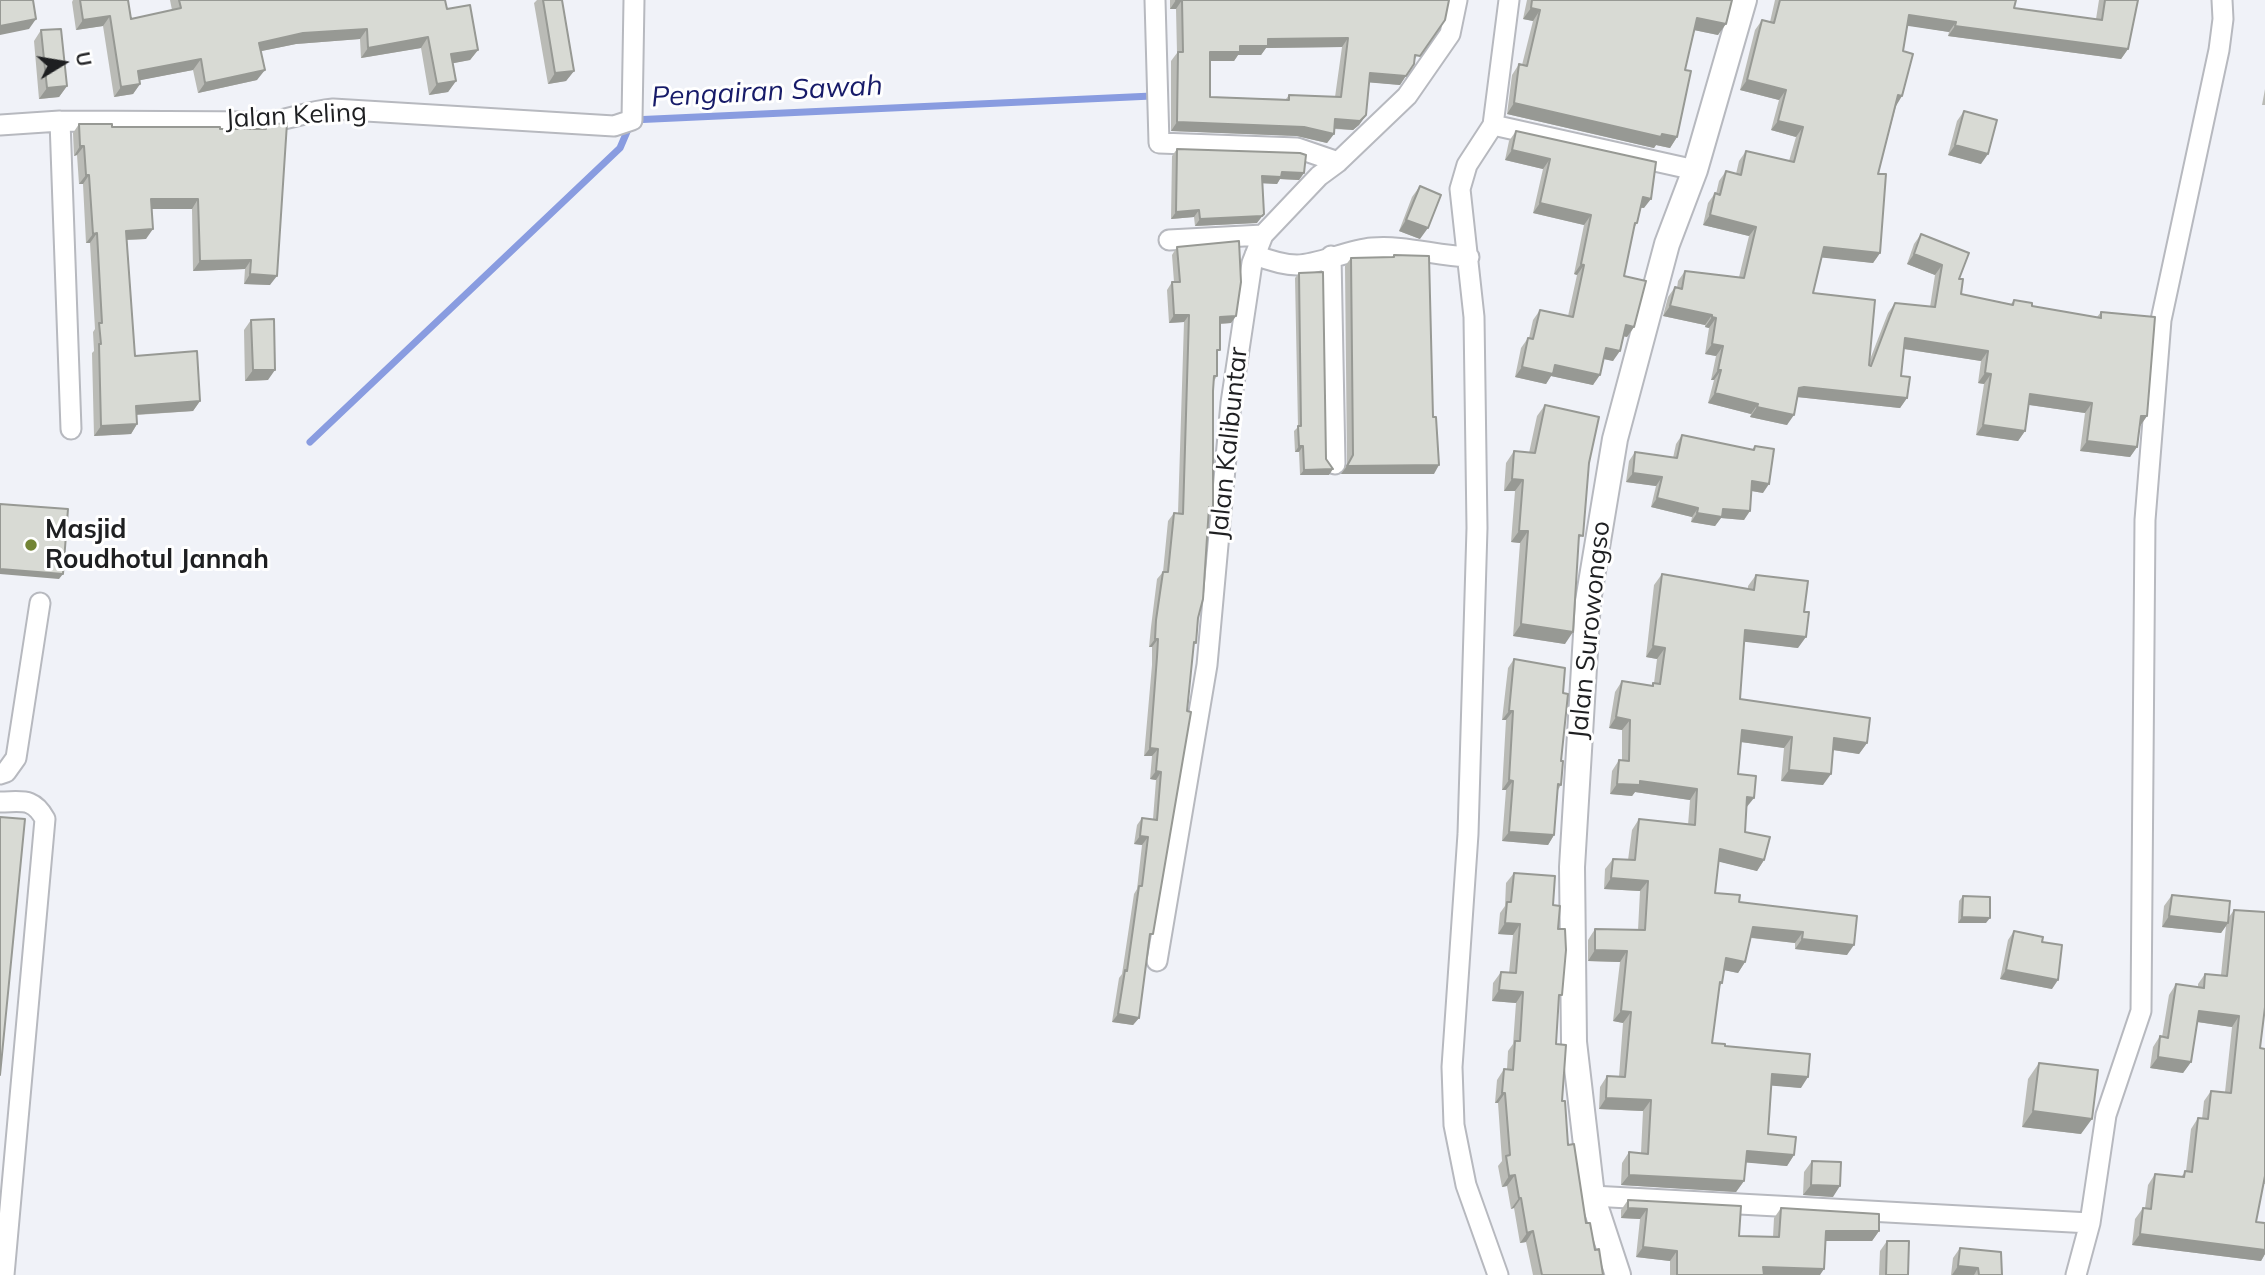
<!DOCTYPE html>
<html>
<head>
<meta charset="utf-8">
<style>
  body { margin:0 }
  #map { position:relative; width:2265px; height:1275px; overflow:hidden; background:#f0f2f8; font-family:Mulish,sans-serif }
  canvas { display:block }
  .north { position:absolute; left:28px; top:28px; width:70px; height:70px; -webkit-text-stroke:5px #fff; paint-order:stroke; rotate:79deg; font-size:19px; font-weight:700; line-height:28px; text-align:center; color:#1e1f21 }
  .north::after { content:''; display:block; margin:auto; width:24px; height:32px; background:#1e1f21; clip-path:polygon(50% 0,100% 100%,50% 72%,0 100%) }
</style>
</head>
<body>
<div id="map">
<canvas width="2265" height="1275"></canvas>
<div class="north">U</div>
</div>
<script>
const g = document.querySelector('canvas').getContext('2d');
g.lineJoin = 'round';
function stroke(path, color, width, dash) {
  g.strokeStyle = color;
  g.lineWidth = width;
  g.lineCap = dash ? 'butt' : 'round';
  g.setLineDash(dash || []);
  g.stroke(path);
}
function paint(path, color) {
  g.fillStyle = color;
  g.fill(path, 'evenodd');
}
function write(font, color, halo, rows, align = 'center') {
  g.font = font + ' Mulish,sans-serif';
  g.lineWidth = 6;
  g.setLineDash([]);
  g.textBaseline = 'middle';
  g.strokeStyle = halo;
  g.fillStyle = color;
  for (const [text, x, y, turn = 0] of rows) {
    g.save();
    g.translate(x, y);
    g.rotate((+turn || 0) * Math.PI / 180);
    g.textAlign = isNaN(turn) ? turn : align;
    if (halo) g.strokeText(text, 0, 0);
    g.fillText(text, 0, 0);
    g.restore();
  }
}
const stream = new Path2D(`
  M310,442L620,148L632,120L1152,96`);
const minor = new Path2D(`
  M1155,0L1159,143L1297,148L1338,162
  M60,121L71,429
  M0,125L60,121L271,122C292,118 311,111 333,109L614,126L632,120L634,0
  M1493,125L1695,170
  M1169,240L1263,235
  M1255,255C1268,260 1283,265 1297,265C1318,265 1348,250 1372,248C1404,245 1436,256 1469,257
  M1331,256L1335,464
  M0,774L6,772L16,758L40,603
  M0,802C22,802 33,797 45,819L4,1275
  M1157,961L1207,665L1231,403L1252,263L1263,235L1319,176L1338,162L1407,96L1450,34L1457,0
  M1592,1196L2090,1223
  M1498,1275L1466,1185L1454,1125L1452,1067L1468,834L1477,528L1474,317L1460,189L1467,165L1493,125L1509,0
  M2076,1275L2090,1223L2106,1115L2141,1011L2145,520L2161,320L2219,50L2223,19L2222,0`);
const tertiary = new Path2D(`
  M1618,1275L1592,1196L1574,1042L1572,867L1588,601L1615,439L1667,244L1695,170L1744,0`);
const wall = new Path2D(`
  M73,0H128L131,19L172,10L170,0H445L447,9L478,50L470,60L453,63L456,81L448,92L429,95L421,48L361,58L360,39L296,44L261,51L257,80L198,93L193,70L140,80V84L133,94L114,97L103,26L76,30L72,2Z
  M537,0H562L574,71L566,81L548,84L534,3Z
  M1170,0H1449L1400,85L1369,82L1366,115L1359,125L1353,130L1334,129V134L1327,143L1297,136L1171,131V61L1177,53L1176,9H1170ZM1342,47L1335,97L1289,95L1286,99L1210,97V61H1234L1238,55H1261L1266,48Z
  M1527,0H1732L1718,35L1694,30L1685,70L1677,137L1670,148L1656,145L1654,148L1507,114L1512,75L1519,64L1522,65L1533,21L1523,19Z
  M1775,0H2016L2014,8L2096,19L2099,0H2138L2128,49L2121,59L1948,36L1949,32L1907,25L1896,106L1878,174L1880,253L1873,263L1821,257L1813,293L1869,362L1888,313L1895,303L1930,307L1935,275L1907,264L1914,244L1921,234L1959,279L1961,294L2011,304L2014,300L2032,306L2097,317L2101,312L2147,416L2140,426L2137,447L2130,457L2080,451L2085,413L2029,405L2025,431L2018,441L1976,435L1984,384L1978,383L1981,361L1904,349L1901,376L1907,398L1900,408L1797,397L1787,425L1750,417L1751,414L1708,403L1714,380H1711L1716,356L1705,354L1709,328L1705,327V325L1663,316L1668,297L1675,287L1677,288L1678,281L1685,271L1739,277L1749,236L1703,225L1708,203L1715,193L1716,194L1719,181L1726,171L1736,174L1739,161L1746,151L1789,161L1796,137L1771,130L1779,100L1740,90L1755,30L1762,20L1770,22Z
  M41,30L67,86L59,97L39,99L34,41Z
  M2265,89V105H2262Z
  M1964,111L1981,164L1948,155L1957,121Z
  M79,124L112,127L263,129L266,125L270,285L244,284L245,269L193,271L192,209H151L146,239L127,240L135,356L200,401L193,411L137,415V424L131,434L94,436L92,353L94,351L93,332L95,329L90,243H86L83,184H79L77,155L74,156L73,133Z
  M1516,131L1644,208H1640L1637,223L1634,228L1624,276L1634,327L1627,337L1623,336L1613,361L1604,359L1593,385L1551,376L1546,384L1515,377L1521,348L1528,338H1529L1533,320L1540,310L1568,316L1577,275L1574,274L1584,225L1533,213L1543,169L1505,160L1509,141Z
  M1177,149L1304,173L1299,180L1280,179L1277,184L1262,183L1257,223L1195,226L1194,217L1171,219L1172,156Z
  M1420,186V239L1399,231L1412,197Z
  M1177,247L1236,316L1231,323L1220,324L1217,355V376L1214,381L1213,391L1209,513L1198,618L1149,940L1139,1018L1133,1025L1112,1022L1119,978L1122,974L1134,894L1137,889L1142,845L1134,844L1137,825L1142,818L1153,819L1156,780L1150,779L1152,756H1144L1152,665V647H1149L1151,627L1157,579L1163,572L1168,521L1174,513H1178L1184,322L1169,323L1167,290L1172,282H1174L1172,255Z
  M1394,255L1433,417L1434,474H1341L1347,464L1345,266L1351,258L1392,257Z
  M1299,273L1326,459L1329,475H1300L1299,452H1295L1294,431L1298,427L1295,278Z
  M251,320L268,380L245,381L244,330Z
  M1545,405L1589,463L1565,644L1513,636L1520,543L1511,542L1515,491H1504L1506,463L1514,451L1529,453L1537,416Z
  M1682,435L1752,450L1755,446L1763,493L1752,491L1744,520L1721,518L1715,526L1691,522L1692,517L1651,507L1656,486L1626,482L1629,461L1635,452L1673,458L1676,444Z
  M1662,574L1748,589V586L1756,575L1798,648L1744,641L1740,699L1867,743L1859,754L1833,750L1823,785L1781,781L1784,748L1741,742L1738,774L1747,808L1745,832L1764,860L1757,871L1718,861L1715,893L1739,902L1857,916L1847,955L1795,949V943L1751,938L1745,962L1738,973L1724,970L1722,983L1719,987L1712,1043L1725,1046L1801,1088L1771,1085L1768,1134L1794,1155L1787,1166L1746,1162L1744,1181L1736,1192L1621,1185L1622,1163L1629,1152L1641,1153L1643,1111L1599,1109L1600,1087L1607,1076L1619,1077L1623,1023L1613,1021L1620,962L1588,961V940L1595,929L1638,930L1640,891L1604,889L1605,869L1613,859L1628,860L1632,830L1639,819L1688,825L1690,800L1635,792L1632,796L1610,794L1612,771L1619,760L1622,761V730L1609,728L1615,692L1622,681L1651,686L1654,683L1657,659L1646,657L1654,585Z
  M1514,659L1563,693L1561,785L1558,790L1554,835L1548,845L1502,841L1506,790H1502L1506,720H1502L1508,668Z
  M1514,873L1553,905L1558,929L1559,999L1556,1044L1562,1101L1568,1145L1586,1223L1603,1275H1533L1526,1242L1520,1243L1514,1208L1511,1209L1507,1186L1502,1187L1498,1166L1502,1161L1498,1103H1495L1497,1080L1504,1069H1507L1508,1051L1513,1044L1516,1003L1492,1001L1493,983L1501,972L1509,973L1513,935L1498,934L1500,913L1505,906L1506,883Z
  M2172,895L2229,917L2234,910L2260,1048L2265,1049V1184H2263L2256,1222L2265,1223V1254L2261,1261L2132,1245L2135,1219L2143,1208H2145L2148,1185L2155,1174L2181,1177L2186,1171L2191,1129L2198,1118L2202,1119L2204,1101L2211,1091L2225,1092L2232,1027L2197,1022L2191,1062L2183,1073L2150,1068L2153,1047L2160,1036L2162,1037L2169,995L2176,984L2198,987V984L2205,974L2221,975L2226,926L2221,933L2162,927L2164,906Z
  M1963,896L1986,923H1958L1959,901Z
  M2014,931L2042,942L2052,989L2000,979L2008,940Z
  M2039,1063L2081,1134L2022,1127L2028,1079Z
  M1812,1161L1833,1197L1803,1195L1804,1172Z
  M1628,1200L1739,1236L1773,1237L1774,1218L1781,1208L1879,1231L1872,1241H1825L1820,1275H1670V1261L1636,1257L1640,1219L1621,1218V1210Z
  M1887,1241L1908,1275H1879L1880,1251Z
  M1960,1248L2002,1275H1951L1953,1258Z`);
const shadedWall = new Path2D(`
  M1176,0H1182L1176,9H1170Z
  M1531,8L1540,10L1533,21L1523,19Z
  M1909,15L1956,22L1949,32L1902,25Z
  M110,16L103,26L76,30L83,20Z
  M1697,18L1726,24L1718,35L1689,29Z
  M36,19L29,29L0,35V26Z
  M1955,26L2128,49L2121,59L1948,36Z
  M367,29L360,39L296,44L252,53L259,43L303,33Z
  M428,37L421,48L361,58L368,48Z
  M1348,38L1342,47L1266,48L1261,55H1238L1234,61H1204L1210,52L1240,46L1268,39Z
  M478,50L470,60L444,65L451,54Z
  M201,59L193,70L131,82L138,71Z
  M265,70L257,80L198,93L205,83Z
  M574,71L566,81L548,84L555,73Z
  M1370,73L1406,76L1400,85L1364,82Z
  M1747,80L1786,90L1779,100L1740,90Z
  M456,81L448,92L429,95L437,84Z
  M140,84L133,94L114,97L121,87Z
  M67,86L59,97L39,99L47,88Z
  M1898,95L1902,96L1896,106L1891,105Z
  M1514,103L1662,134L1677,137L1670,148L1656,145L1654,148L1507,114Z
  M1366,115L1359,125L1353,130L1329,128L1335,119Z
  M1778,121L1803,127L1796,137L1771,130Z
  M1177,122L1304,127L1334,134L1327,143L1297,136L1171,131Z
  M1955,145L1988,154L1981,164L1948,155Z
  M80,146H84L77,155L74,156Z
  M1512,150L1550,159L1543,169L1505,160Z
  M1282,172L1304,173L1299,180L1280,179L1277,184L1257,183L1262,176Z
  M86,175H89L83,184H79Z
  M1643,197L1651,199L1644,208L1636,207Z
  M151,199H198L192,209H144Z
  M1540,203L1591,215L1584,225L1533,213Z
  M1199,210L1194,217L1171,219L1176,212Z
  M1264,214L1257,223L1195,226L1200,219Z
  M1710,215L1756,227L1749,236L1703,225Z
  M1406,220L1428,228L1420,239L1399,231Z
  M153,229L146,239L120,240L126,231Z
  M97,233L90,243H86L93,234Z
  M1824,247L1880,253L1873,263L1817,257Z
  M1914,254L1942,265L1935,275L1907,264Z
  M251,260L245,269L193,271L200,261Z
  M1581,264L1584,265L1577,275L1574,274Z
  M250,274L277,276L270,285L244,284Z
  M1670,306L1712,315L1705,325L1663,316Z
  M1174,315H1189L1184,322L1169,323Z
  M1236,316L1231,323L1215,324L1220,317Z
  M1712,317L1716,318L1709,328L1705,327Z
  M1626,325L1634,327L1627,337L1619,335Z
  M1905,338L1988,351L1981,361L1898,348Z
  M1712,344L1723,346L1716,356L1705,354Z
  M1606,348L1620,351L1613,361L1599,358Z
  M1555,365L1600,375L1593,385L1551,376L1546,384L1515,377L1522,367Z
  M253,370H275L268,380L245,381Z
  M1718,370H1721L1714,380H1711Z
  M1985,373L1991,374L1984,384L1978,383Z
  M1804,387L1907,398L1900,408L1797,397L1799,388Z
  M1715,393L1758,404L1751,414L1708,403Z
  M2030,394L2092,403L2085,413L2023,404Z
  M200,401L193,411L130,415L136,406Z
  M1757,407L1794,415L1787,425L1750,417Z
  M2141,416H2147L2140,426H2134Z
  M137,424L131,434L94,436L101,426Z
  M1983,425L2025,431L2018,441L1976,435Z
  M2087,441L2137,447L2130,457L2080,451Z
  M1299,446H1303L1299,452H1295Z
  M1439,465L1434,474H1341L1347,466Z
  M1333,469L1329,475H1300L1304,470Z
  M1633,473L1662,477L1656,486L1626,482Z
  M1512,479L1523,480L1515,491H1504Z
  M1752,481L1769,484L1763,493L1746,490Z
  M1657,498L1698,508L1692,517L1651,507Z
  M1723,509L1750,511L1744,520L1721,518L1715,526L1691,522L1697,513Z
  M1519,531H1528L1520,543L1511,542Z
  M0,569L63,574L59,579L0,574Z
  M1521,624L1573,632L1565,644L1513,636Z
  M1745,630L1806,637L1798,648L1738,641Z
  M1155,639H1158L1152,647H1149Z
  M1653,646L1665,648L1657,659L1646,657Z
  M1509,711H1513L1506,720H1502Z
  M1616,717L1630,720L1622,730L1609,728Z
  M1742,730L1792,737L1784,748L1734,741Z
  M1834,738L1867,743L1859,754L1827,749Z
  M1150,748L1158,749L1152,756H1144Z
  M1789,770L1831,774L1823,785L1781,781Z
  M1156,771L1161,772L1156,780L1150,779Z
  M1509,780L1513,781L1506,790H1502Z
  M1640,781L1697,789L1690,800L1635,792L1632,796L1610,794L1617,784Z
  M1747,797L1754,798L1746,808Z
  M1509,832L1554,835L1548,845L1502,841Z
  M1140,836L1148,837L1142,845L1134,844Z
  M1720,849L1764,860L1757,871L1712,860Z
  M1611,878L1648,881L1640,891L1604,889Z
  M2169,916L2228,923L2221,933L2162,927Z
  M1962,917L1990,918L1986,923H1958Z
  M1505,923L1520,924L1513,935L1498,934Z
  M1753,927L1803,932L1795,943L1746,937Z
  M1802,939L1854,945L1847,955L1795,949Z
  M1595,950L1627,951L1620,962L1588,961Z
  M1726,958L1745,962L1738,973L1719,969Z
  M2006,970L2058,980L2052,989L2000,979Z
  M1499,990L1523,992L1516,1003L1492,1001Z
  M1621,1011L1631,1012L1623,1023L1613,1021Z
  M2199,1011L2239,1016L2232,1027L2191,1021Z
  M1118,1014L1139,1018L1133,1025L1112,1022Z
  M2158,1057L2191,1062L2183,1073L2150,1068Z
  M1772,1074L1808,1077L1801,1088L1764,1085Z
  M1502,1093H1505L1498,1103H1495Z
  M1606,1098L1651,1100L1643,1111L1599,1109Z
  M2033,1111L2092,1119L2081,1134L2022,1127Z
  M1747,1151L1794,1155L1787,1166L1740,1162Z
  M1515,1175L1507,1186L1502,1187L1509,1176Z
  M1629,1175L1744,1181L1736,1192L1621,1185Z
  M1811,1185L1840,1186L1833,1197L1803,1195Z
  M1519,1198H1521L1514,1208L1511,1209Z
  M1628,1208L1647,1209L1640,1219L1621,1218Z
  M1533,1231L1526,1242L1520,1243L1527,1233Z
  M1826,1231H1879L1872,1241H1819Z
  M2140,1234L2265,1250V1254L2261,1261L2132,1245Z
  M1643,1247L1677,1251L1670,1261L1636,1257Z
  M1958,1266L1978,1268L1974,1275H1952Z
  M1763,1267L1824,1269L1820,1275H1757Z`);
const building = new Path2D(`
  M0,0H33L36,19L0,26Z
  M80,0H128L131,19L181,8L179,0H445L447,9L470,5L478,50L451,54L456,81L437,84L428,37L368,48L367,29L303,33L259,43L265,70L205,83L201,59L138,71L140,84L121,87L110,16L83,20Z
  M543,0H562L574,71L555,73Z
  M1176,0H1449L1445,20L1420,56L1415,55L1414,64L1406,76L1370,73L1366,115L1360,121L1335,119L1334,134L1304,127L1177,122L1178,52H1183L1182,0ZM1348,38L1341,97L1289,95V100L1210,97V52H1240V46H1268V39Z
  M1532,0H1732L1726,24L1697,18L1685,70L1691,71L1677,137L1662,134L1661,137L1514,103L1519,64L1527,66L1540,10L1531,8Z
  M1780,0H2016L2014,8L2102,20L2105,0H2138L2128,49L1955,26L1956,22L1909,15L1903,51L1913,54L1902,96L1898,95L1878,174H1886L1880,253L1824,247L1813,293L1875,300L1869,365L1871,366L1895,303L1935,307L1942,265L1914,254L1921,234L1969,253L1959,279H1963L1961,294L2013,305L2014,300L2032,303V306L2101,318V312L2155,317L2147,416H2141L2137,447L2087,441L2092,403L2030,394L2025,431L1983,425L1991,374L1985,373L1988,351L1905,338L1901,376L1910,377L1907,398L1804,387L1799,388L1794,415L1757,407L1758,404L1715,393L1721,370H1718L1723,346L1712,344L1716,318L1712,317V315L1670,306L1675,287L1682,289L1685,271L1744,278L1756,227L1710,215L1715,193L1720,195L1726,171L1741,175L1746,151L1794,162L1803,127L1778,121L1786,90L1747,80L1762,20L1774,23Z
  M61,29L67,86L47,88L41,30Z
  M1964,111L1997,120L1988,154L1955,145Z
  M287,123L277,276L250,274L251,260L200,261L198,199H151L153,229L126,231L135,356L197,351L200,401L136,406L137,424L101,426L99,344H101L99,323H102L97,233L93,234L89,175H86L84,146H80L79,124H112V127H220V129H266V125Z
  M1516,131L1656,162L1651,199L1643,197L1637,223H1635L1624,276L1646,281L1634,327L1626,325L1620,351L1606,348L1600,375L1555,365L1553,374L1522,367L1528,338L1533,339L1540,310L1573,317L1584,265L1581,264L1591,215L1540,203L1550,159L1512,150Z
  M1177,149L1300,153L1306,155L1304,173L1282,172L1281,177L1262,176L1264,214L1262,216L1200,219L1199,210L1176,212Z
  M1420,186L1441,195L1428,228L1406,220Z
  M1239,241L1241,282L1236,316L1220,317V350H1217V376H1214L1213,391V507H1209L1203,599L1198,618L1196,643L1194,642L1187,711L1191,712L1153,934H1150L1139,1018L1118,1014L1125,970L1127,971L1139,886H1142L1148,837L1140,836L1142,818L1157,820L1161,772L1156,771L1158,749L1150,748L1157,657L1158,639H1155L1156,620L1163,572H1168L1174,513L1183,514L1189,315H1174L1172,282H1180L1177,247Z
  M1394,255L1429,256L1433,417H1436L1439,465L1347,466L1353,455L1351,258L1394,257Z
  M1323,272L1326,459L1333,469L1304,470L1303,446H1299L1298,426H1301L1299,273Z
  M274,319L275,370H253L251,320Z
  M1545,405L1599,417L1589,463L1583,536L1579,535L1573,632L1521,624L1528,531H1519L1523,480L1512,479L1514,451L1535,453Z
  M1682,435L1754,450L1755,446L1774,449L1769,484L1752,481L1750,511L1723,509L1722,517L1697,513L1698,508L1657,498L1662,477L1633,473L1635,452L1677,458Z
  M0,504L68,509L63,574L0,569Z
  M1662,574L1754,590L1756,575L1808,581L1804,612H1809L1806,637L1745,630L1740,699L1870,718L1867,743L1834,738L1831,774L1789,770L1792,737L1742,730L1738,774L1756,776L1754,798L1747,797L1745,832L1770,837L1764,860L1720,849L1715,893L1740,895L1739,902L1857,916L1854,945L1802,939L1803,932L1753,927L1745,962L1726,958L1722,983L1720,982L1712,1043L1725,1044V1046L1810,1054L1808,1077L1772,1074L1768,1134L1796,1137L1794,1155L1747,1151L1744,1181L1629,1175V1152L1648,1154L1651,1100L1606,1098L1607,1076L1625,1077L1631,1012L1621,1011L1627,951L1595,950V929L1645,930L1648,881L1611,878L1613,859L1635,860L1639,819L1695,825L1697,789L1640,781V785L1617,784L1619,760L1629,761L1630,720L1616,717L1622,681L1653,686V683L1660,684L1665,648L1653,646Z
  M1514,659L1565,668L1563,693L1568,694L1561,761H1563L1561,785L1558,784L1554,835L1509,832L1513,781L1509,780L1513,711H1509Z
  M0,817L25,819L0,1075Z
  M1514,873L1555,876L1553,905L1560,906L1558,929H1565L1566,950L1562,995H1559L1556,1044L1566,1045L1562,1101H1565L1568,1145L1574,1144L1586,1223H1590L1595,1250L1599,1249L1603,1275H1542L1533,1231L1527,1233L1521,1198H1519L1515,1175L1509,1176L1506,1156L1510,1155L1505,1093H1502L1504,1069L1513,1070L1515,1041H1520L1523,992L1499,990L1501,972L1516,973L1520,924L1505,923L1507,902H1511Z
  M2172,895L2230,901L2228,923L2169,916Z
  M1963,896L1990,897V918L1962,917Z
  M2234,910L2265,912V1007L2260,1048L2265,1049V1176L2256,1222L2265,1223V1250L2140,1234L2143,1208L2151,1209L2155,1174L2184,1177L2185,1171L2192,1172L2198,1118L2208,1119L2211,1091L2231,1093L2239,1016L2199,1011L2191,1062L2158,1057L2160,1036L2168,1038L2176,984L2204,988L2205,974L2227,976Z
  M2014,931L2043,937L2042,942L2062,945L2058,980L2006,970Z
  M2039,1063L2098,1070L2092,1119L2033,1111Z
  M1812,1161L1841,1162L1840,1186L1811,1185Z
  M1628,1200L1741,1206L1739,1236L1779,1237L1781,1208L1879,1214V1231H1826L1824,1269L1763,1267L1764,1275H1677V1251L1643,1247L1647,1209L1628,1208Z
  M1887,1241H1909L1908,1275H1886Z
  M1960,1248L2001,1252L2002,1275H1979L1978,1268L1958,1266Z`);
const markers = [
  [31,545,7,"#728434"]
];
const streetNames = [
  ["Jalan Keling",296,116,-3],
  ["Jalan Kalibuntar",1229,443,-84],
  ["Jalan Surowongso",1590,630,-84]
];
const poiNames = [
  ["Masjid",45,530],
  ["Roudhotul Jannah",45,560]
];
const waterNames = [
  ["Pengairan Sawah",767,92,-3]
];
stroke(stream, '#899ce0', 7);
stroke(minor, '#b7b9bf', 23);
stroke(tertiary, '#b7b9bf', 28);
stroke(minor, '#fff', 19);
stroke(tertiary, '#fff', 24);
paint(wall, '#babbb6');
paint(shadedWall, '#979994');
paint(building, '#d8dad4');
stroke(building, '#979994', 2);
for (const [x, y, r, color] of markers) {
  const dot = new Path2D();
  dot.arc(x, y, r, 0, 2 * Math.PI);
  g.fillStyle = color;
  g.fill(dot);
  stroke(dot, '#fff', 2.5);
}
write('26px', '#1e1f21', '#fff', streetNames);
write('bold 26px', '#1e1f21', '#fff', poiNames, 'left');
write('italic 28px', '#171b69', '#fff', waterNames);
</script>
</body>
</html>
